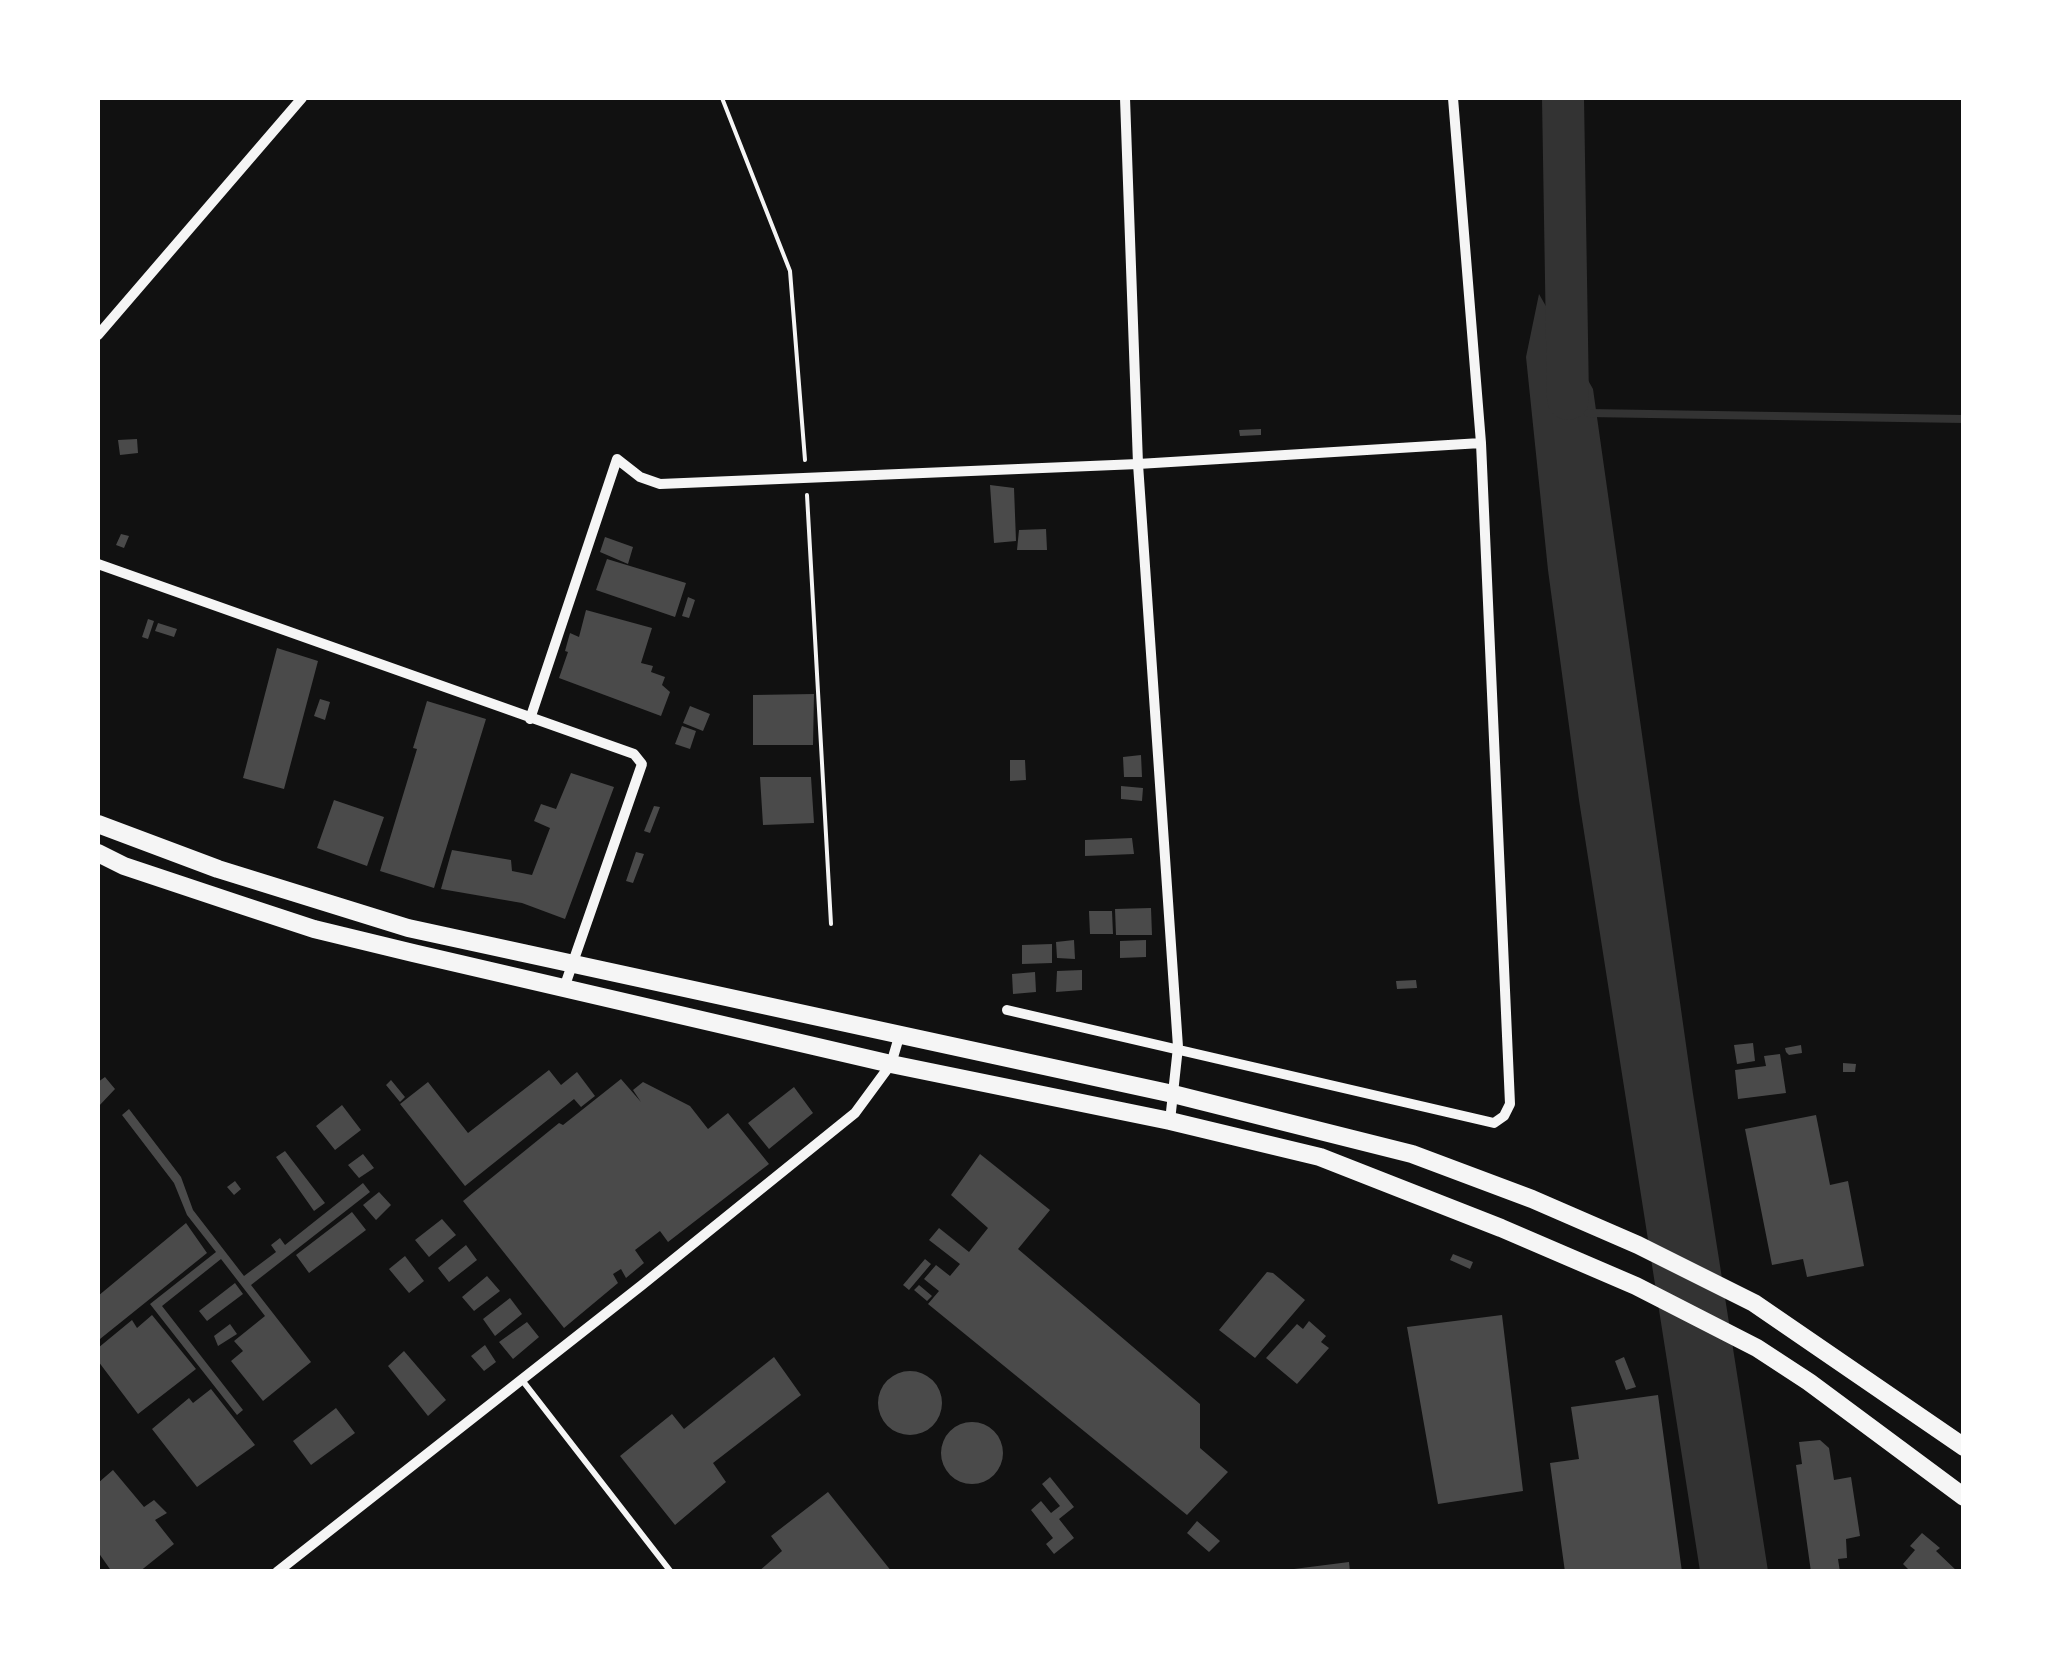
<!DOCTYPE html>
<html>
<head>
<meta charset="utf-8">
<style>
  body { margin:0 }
  #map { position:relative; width:2061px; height:1669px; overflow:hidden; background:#111; font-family:Manrope,sans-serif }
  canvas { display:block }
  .frame { position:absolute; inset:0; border:100px solid #fff; pointer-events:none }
</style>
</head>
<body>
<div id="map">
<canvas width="2061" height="1669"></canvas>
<div class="frame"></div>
</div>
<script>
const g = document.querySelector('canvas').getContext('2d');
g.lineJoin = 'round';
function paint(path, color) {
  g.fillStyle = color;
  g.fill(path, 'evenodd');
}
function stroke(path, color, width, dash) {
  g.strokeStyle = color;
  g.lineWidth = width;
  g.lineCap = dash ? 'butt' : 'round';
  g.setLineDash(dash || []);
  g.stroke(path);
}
const water = new Path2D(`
  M1539,294L1593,389L1693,1094L1768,1571H1700L1579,800L1548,570L1526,357Z`);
const stream = new Path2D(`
  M1588,413L1964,419`);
const river = new Path2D(`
  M1563,98L1568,399`);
const building = new Path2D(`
  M1261,429V435L1240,436L1239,430Z
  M137,439L138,453L120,455L118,440Z
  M990,485L1014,488L1016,541L994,543Z
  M1046,529L1047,550H1017L1019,530Z
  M121,534L129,536L124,548L116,545Z
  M605,537L633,547L628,564L600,552Z
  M607,559L686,583L675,617L596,590Z
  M688,597L695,600L689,618L682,616Z
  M586,610L652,628L641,663L653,666L651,672L665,677L662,685L670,692L661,716L559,678L568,652L565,651L570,633L579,637Z
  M148,619L154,621L148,639L142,637Z
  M158,623L177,629L174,637L155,631Z
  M277,648L318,661L284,789L243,778Z
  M814,694L813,745H753V695Z
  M320,699L330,702L325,720L314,716Z
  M427,701L486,719L434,888L380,871L417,749L413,748Z
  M690,706L710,714L703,731L683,723Z
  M682,726L696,731L690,749L675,744Z
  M1141,755L1142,777H1124L1123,757Z
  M1010,760H1025L1026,780L1010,781Z
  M571,773L614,787L565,919L522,903L441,889L452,850L511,860L512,871L532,875L550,828L534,821L541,804L556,809Z
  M760,777H811L814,823L763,825Z
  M1121,786L1143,788L1142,801L1121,799Z
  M334,800L384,817L367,866L317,848Z
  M654,806L660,807L650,833L644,831Z
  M1132,838L1134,854L1085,856V840Z
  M636,852L644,854L633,883L626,881Z
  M1151,908L1152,935H1116L1115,909Z
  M1089,911H1112L1113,934H1090Z
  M1074,940L1075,959L1057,958L1056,942Z
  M1146,940V957L1120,958V941Z
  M1052,944V963L1022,964V945Z
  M1082,970V990L1056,992L1057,971Z
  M1035,972L1036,992L1013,994L1012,974Z
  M1416,980L1417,988L1397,989L1396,981Z
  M1753,1043L1755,1061L1737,1064L1734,1045Z
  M1801,1045L1802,1053L1789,1055L1786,1052L1785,1048Z
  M1780,1054L1786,1093L1738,1099L1735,1070L1766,1066L1764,1056Z
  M1843,1063L1856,1064L1855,1072H1843Z
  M549,1070L561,1085L577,1072L595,1096L581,1107L574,1099L465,1186L400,1104L428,1082L468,1133Z
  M105,1077L115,1089L98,1107V1082Z
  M621,1079L641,1102L633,1090L643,1082L690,1106L708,1129L728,1113L769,1164L668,1242L660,1231L635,1250L644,1263L626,1278L621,1269L613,1274L618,1283L564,1328L463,1201L559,1123L563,1125Z
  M391,1080L405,1097L400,1102L386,1085Z
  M794,1087L813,1113L769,1149L748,1123Z
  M342,1105L361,1130L335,1150L316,1126Z
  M129,1109L181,1177L193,1210L244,1276L276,1252L271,1245L280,1238L285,1245L363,1183L370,1192L251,1285L311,1362L263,1401L231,1361L243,1351L234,1341L265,1316L221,1259L162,1306L243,1410L237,1415L150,1304L216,1252L187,1215L174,1183L122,1115Z
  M1816,1115L1830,1185L1848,1181L1864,1266L1807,1277L1803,1259L1772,1265L1745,1129Z
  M285,1151L325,1203L314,1211L276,1157Z
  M363,1154L374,1168L359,1178L348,1165Z
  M980,1154L1050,1210L1018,1249L1200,1404V1448L1228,1472L1187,1515L928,1304L939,1291L924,1279L936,1265L950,1276L960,1264L929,1240L939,1228L969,1252L988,1228L951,1195Z
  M235,1181L241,1189L234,1195L227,1187Z
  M379,1192L391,1205L376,1220L363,1205Z
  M352,1212L366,1230L309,1273L296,1255Z
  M442,1219L456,1235L429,1257L415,1240Z
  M186,1223L207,1253L100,1339L98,1296Z
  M466,1245L477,1260L449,1282L438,1268Z
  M1453,1254L1473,1262L1470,1269L1450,1260Z
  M405,1256L424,1281L409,1293L389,1269Z
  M925,1259L931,1264L909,1290L903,1285Z
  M1267,1272L1273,1273L1305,1300L1255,1358L1219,1330Z
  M487,1276L500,1291L474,1311L462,1297Z
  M235,1283L243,1294L207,1321L199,1311Z
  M919,1285L932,1296L927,1301L914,1290Z
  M510,1298L522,1314L495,1336L483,1319Z
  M152,1315L196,1369L138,1414L98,1361V1348L132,1320L137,1328Z
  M1502,1315L1523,1491L1438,1504L1407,1327Z
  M1309,1321L1326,1336L1321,1342L1329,1348L1297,1384L1266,1358L1297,1324L1303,1329Z
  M527,1322L539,1337L513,1359L499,1342Z
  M230,1324L237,1334L218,1346L214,1336Z
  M485,1345L496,1362L484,1371L471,1356Z
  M404,1351L446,1400L428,1416L388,1366Z
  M774,1357L801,1395L713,1463L726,1482L675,1525L620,1456L672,1414L684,1429Z
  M1624,1357L1636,1387L1626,1390L1615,1361Z
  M878 1403a32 32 0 1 1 64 0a32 32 0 1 1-64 0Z
  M211,1389L255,1445L197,1487L152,1429L189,1398L193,1403Z
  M1658,1395L1682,1572H1565L1550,1463L1579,1459L1571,1407Z
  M336,1408L355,1433L311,1465L293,1441Z
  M941 1453a31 31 0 1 1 62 0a31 31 0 1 1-62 0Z
  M1820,1440L1829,1448L1834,1480L1851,1477L1860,1536L1846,1539L1847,1558L1838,1559L1840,1572H1811L1796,1465L1802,1464L1799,1442Z
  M113,1470L144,1507L154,1500L167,1513L155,1520L174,1544L139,1572H112L98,1552V1483Z
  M1050,1477L1074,1507L1059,1519L1074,1538L1054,1554L1046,1544L1053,1538L1031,1510L1041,1501L1051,1513L1060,1506L1042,1484Z
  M828,1492L892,1572H758L782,1551L771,1536Z
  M1197,1521L1220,1541L1209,1552L1187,1533Z
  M1922,1533L1940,1548L1936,1551L1958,1572H1911L1903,1564L1915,1550L1910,1546Z
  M1349,1562L1350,1572H1294V1569Z`);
const path = new Path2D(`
  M722,98L790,271L805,460
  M807,495L831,924`);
const service = new Path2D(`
  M522,1380L671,1572`);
const minor = new Path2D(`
  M1125,98L1138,464L1178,1047L1170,1121
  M98,335L302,98
  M98,564L634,754L642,764L564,988
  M530,719L617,459L640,477L660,484L1138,464L1481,443
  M1007,1010L1494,1123L1504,1116L1510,1104L1481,443L1453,98
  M277,1572L642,1285L855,1113L891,1064L899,1037`);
const primary = new Path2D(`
  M98,824L218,869L408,928L1173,1094L1412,1154L1532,1199L1638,1245L1754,1303L1964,1447
  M98,853L124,866L244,906L314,929L413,953L891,1064L1170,1121L1320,1157L1501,1228L1636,1286L1757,1348L1809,1382L1964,1497`);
paint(water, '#333');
stroke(stream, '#333', 8);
stroke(river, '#333', 42);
paint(building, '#4a4a4a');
stroke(path, '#f5f5f5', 4);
stroke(service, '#f5f5f5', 6);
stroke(minor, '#f5f5f5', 10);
stroke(primary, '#f5f5f5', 18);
</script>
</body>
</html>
